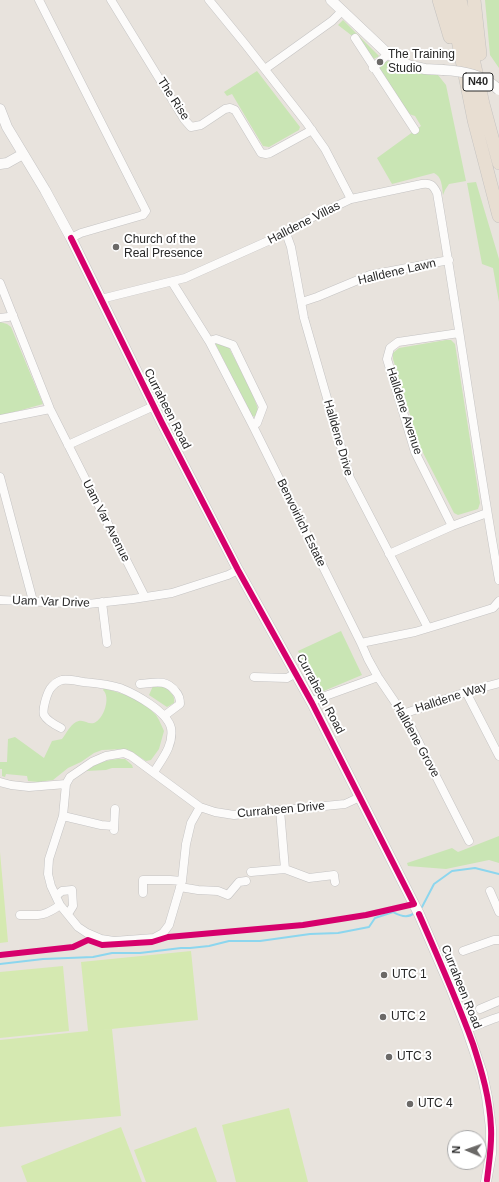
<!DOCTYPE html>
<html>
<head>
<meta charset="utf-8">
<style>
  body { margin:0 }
  #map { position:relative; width:499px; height:1182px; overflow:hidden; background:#e8e3dd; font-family:Arial,sans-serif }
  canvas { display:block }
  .north { position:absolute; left:447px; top:1130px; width:40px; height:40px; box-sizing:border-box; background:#fff; border:1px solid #a9a9a9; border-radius:50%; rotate:272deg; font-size:11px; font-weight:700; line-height:16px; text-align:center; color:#282828 }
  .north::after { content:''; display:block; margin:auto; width:14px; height:18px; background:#6b6967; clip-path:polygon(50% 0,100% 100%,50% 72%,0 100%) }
</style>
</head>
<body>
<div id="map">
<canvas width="499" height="1182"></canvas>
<div class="north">N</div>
</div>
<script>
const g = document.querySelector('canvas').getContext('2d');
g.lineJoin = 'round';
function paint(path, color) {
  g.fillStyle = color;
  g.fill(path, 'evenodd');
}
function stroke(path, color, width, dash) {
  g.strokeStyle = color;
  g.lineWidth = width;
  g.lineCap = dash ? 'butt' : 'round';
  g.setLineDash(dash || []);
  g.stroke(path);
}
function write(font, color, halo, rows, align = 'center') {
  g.font = font + ' Arial,sans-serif';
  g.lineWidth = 4;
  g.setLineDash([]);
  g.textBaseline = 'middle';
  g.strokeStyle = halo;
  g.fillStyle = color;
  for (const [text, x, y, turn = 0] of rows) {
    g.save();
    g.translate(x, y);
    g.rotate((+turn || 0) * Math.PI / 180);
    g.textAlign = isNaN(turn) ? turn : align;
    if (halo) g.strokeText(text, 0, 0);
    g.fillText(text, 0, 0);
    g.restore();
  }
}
const green = new Path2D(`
  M485,0H499V68L490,55Z
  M343,20L379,56L374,59L368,52L358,36L351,35L338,25Z
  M385,61C392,61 396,66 403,68C414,72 425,75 438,75L446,85L466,181L449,184L445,190L443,195C442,186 442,177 434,173L392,184L377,158L421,126L415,116L409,114L379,68V66Z
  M257,71L300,127L299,130L269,147L263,146L232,94L227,96L224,92Z
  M476,182L499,259V302L493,268L482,264L467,183Z
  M0,322L7,324L11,327L43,404L0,416Z
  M446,340H451L455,344L480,503L478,509L458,515L454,513L420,447L393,359V353L399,348Z
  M215,343H219L229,348L251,390L257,406L258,411L256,417L252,416Z
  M341,631L362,675L319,693L298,651Z
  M162,685C168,690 176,695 174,703L167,707L149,695L153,686Z
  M104,688L132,697L149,708L156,715L159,720L164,731L159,749L151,760L146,761L129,750L123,749L102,750L94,753L81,762L68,768L53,780L38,782L28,781L27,776L6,774L5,777L2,776V769H0V762H7L8,739L15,737L44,758L52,741L62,739C66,734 70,725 76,722C84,718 87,725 94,723C104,719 111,697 103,690Z
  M118,759H125L132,765L133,768H112L106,770L86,771C96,763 106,760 118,759Z
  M499,836V863L489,860L446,869L408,866L407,863L452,848L458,852Z`);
const pitch = new Path2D(`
  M0,852L8,942L0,943Z
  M191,951L198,1020L92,1031L112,1029L121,1116L0,1127V1040L88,1031L81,962Z
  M63,966L69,1031L0,1038V972Z
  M289,1108L308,1182H236L222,1125Z
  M121,1127L142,1182H27L21,1166Z
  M196,1127L217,1182H146L134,1150Z`);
const stream = new Path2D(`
  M419,909L422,907L434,884L452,871L475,868L499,874
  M0,964L43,959L93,957L112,953H140L181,948H190L209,946L229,941H260L310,934L338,933L369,927L375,918L393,912C400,916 408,919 414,913`);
const minor = new Path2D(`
  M39,0L146,211L143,215L81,233L71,238
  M111,0L184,119L191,127L201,125L225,109L230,108L235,110L261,153L266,154L270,153L312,130
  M209,0L245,44L306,122L325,149L351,199
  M355,38L415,130
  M373,68L388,54
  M265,69L332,21L342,11
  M286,233L291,247L304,318L350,478L428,628
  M172,282L209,341L253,426L361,643L368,659L378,677L403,714L412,729L469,841
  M0,283L50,409L145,597
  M101,299L185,278L286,233L309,219L351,199L422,184C431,183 433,185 437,193C459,322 476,451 499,580
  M302,302L317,297L370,275L449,260
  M0,318L8,317L13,315
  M459,333L398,342L390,348L387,359L415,452L452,526L487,513
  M209,341L216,339L233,345L263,407L257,423L253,426
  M0,419L50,409
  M68,445L154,406
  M0,477L33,601
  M389,554L452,526
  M0,600L88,604L133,599L172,593L228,575L238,570
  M102,602L107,643
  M361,643L415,632L448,622L493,608L499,601
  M254,677L287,678L296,673
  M140,684C154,683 166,678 176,692C179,695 180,699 180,704L164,716
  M466,692L499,756
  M312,703L317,699L378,677
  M403,714L466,692L499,683
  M61,728C55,725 47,721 44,715C42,709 47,694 50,689C53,685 58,681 62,680C69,679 77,681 84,682C95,683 108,684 120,688C135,694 167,711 171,728C174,745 162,759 154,772
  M0,782L11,785L29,787L66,784
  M200,807L191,823L186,844L182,881L169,925L163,933L154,938L114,941L101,939L87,933L78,927L60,905L51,886L48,874L49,859L63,816L66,784L70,777L92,762L106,756L124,753L131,756L200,807L215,812L234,815L345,804L360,797
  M280,810L285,869L309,878L334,875L335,882
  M63,816L101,825L113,826
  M114,830L115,809
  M251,872L285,869
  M180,887L198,890L218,891L228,895L239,882L246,881
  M490,891L499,912
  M143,893V880H170L182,881
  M56,896L62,891L72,890L73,906L68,914
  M20,915C38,915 44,917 60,905
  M463,951L494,940H499
  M480,1009L499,1001
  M467,1029L493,1019L499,1017`);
const tertiary = new Path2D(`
  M331,0L388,54L404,63L411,66L425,69L443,70
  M0,109L7,127L45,190L71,238L162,423L238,570L312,703L419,914L451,988L467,1029L482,1073L487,1097L491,1128V1154L486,1182
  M0,164L7,163L23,154`);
const trunk = new Path2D(`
  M439,0L450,37
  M450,0L474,120L499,216
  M460,0L483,104L499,163
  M474,0L480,54`);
const tertiaryBridge = new Path2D(`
  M443,70C464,71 484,75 499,90`);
const cycleway = new Path2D(`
  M419,914C438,957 457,1000 473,1044C482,1072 490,1099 491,1128C492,1145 489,1162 487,1180
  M0,955L73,947L88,940L102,945L152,942L168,937L303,925L366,915L414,904L312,703L238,570L162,423L71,238`);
const markers = [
  [380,62,4,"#6b6967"],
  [116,247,4,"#6b6967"],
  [384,975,4,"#6b6967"],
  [383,1017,4,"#6b6967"],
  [389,1057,4,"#6b6967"],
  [410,1104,4,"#6b6967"]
];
const shields = [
  [478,82,30]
];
const shieldNames = [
  ["N40",478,82]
];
const poiNames = [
  ["The Training",388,55],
  ["Studio",388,69],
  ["Church of the",124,240],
  ["Real Presence",124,254],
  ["UTC 1",392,975],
  ["UTC 2",391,1017],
  ["UTC 3",397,1057],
  ["UTC 4",418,1104]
];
const streetNames = [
  ["The Rise",173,99,57],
  ["Halldene Villas",304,223,-27],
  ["Halldene Lawn",397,272,-13],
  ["Curraheen Road",167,409,63],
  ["Halldene Avenue",404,411,72],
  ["Halldene Drive",338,438,74],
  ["Uam Var Avenue",106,521,63],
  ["Benvoirlich Estate",301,523,64],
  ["Uam Var Drive",51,602,2],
  ["Curraheen Road",320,694,62],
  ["Halldene Way",451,698,-18],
  ["Halldene Grove",416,740,61],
  ["Curraheen Drive",281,810,-5],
  ["Curraheen Road",461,987,68]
];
paint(green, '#c9e5b4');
paint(pitch, '#d5e9b1');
stroke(stream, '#8cd6ee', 2);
stroke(minor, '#c4c3c3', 9);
stroke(tertiary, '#c4c3c3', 11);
stroke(trunk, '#c4c2c0', 14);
stroke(minor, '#fcfbfa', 8);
stroke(tertiary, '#fcfbfa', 10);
stroke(trunk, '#e8ded2', 13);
stroke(tertiaryBridge, '#c4c3c3', 11, []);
stroke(tertiaryBridge, '#fcfbfa', 10);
stroke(cycleway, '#d6006c', 6);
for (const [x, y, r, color] of markers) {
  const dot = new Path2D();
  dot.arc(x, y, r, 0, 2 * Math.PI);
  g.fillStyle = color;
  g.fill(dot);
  stroke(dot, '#fff', 1.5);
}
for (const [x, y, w] of shields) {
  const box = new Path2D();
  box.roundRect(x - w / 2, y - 9, w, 18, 3);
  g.fillStyle = '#fff';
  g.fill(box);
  stroke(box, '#282828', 1);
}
write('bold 11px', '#282828', null, shieldNames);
write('12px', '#282828', '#fff', poiNames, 'left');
write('12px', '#282828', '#fff', streetNames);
</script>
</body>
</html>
